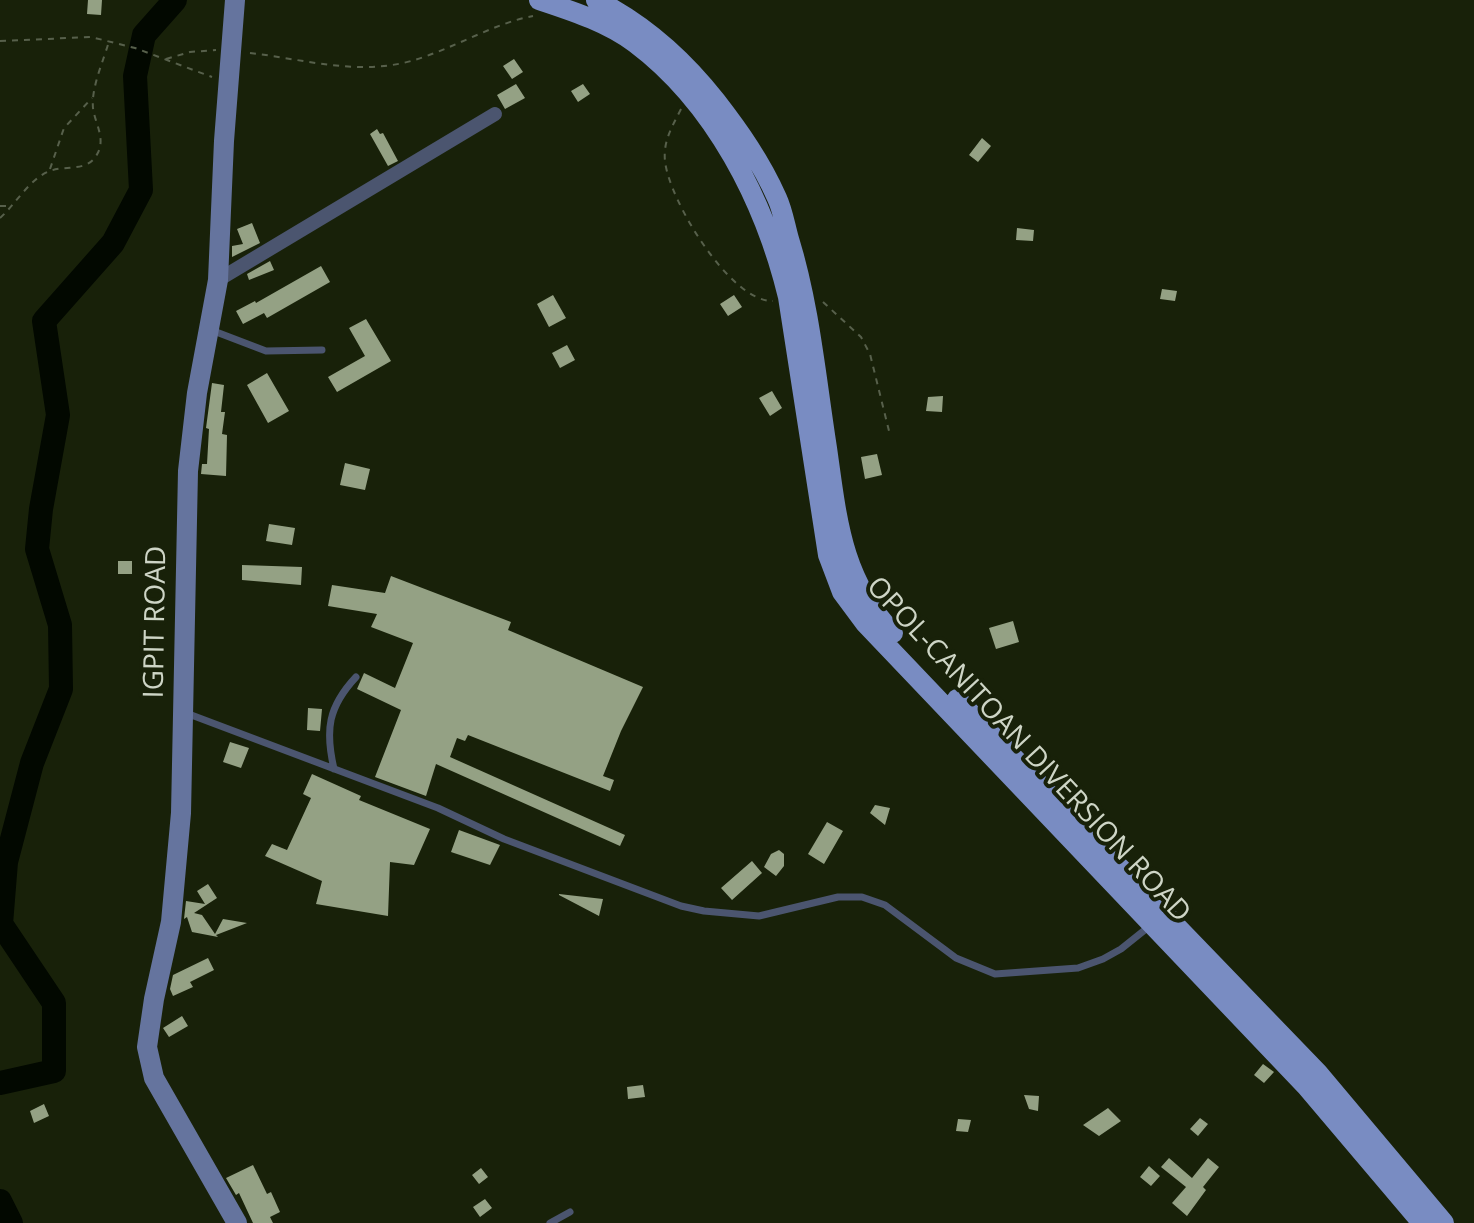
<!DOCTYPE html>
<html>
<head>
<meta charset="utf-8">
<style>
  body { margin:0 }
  canvas { display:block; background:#182109 }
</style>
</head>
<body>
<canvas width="1474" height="1223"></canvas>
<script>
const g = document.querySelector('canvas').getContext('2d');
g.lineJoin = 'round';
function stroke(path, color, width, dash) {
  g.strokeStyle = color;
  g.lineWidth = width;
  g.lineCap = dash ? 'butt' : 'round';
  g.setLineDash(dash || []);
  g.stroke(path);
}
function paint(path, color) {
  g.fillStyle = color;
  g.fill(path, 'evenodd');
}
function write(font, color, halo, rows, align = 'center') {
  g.font = font + ' "Open Sans",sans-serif';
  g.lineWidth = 8;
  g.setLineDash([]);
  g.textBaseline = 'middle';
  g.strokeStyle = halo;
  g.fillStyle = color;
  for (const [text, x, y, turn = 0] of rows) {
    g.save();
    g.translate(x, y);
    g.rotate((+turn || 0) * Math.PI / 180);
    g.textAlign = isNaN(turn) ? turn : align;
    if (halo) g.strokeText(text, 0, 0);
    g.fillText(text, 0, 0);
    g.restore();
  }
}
const river = new Path2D(`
  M0,1083L54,1071V1003L1,924L6,862L32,763L61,689L60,625L37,549L41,509L58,415L44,321L113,243L141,190L135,76L144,35L175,0
  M0,1201L11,1223`);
const building = new Path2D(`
  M88,0H102L101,15L87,14Z
  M514,59L523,72L512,79L503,66Z
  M516,84L525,98L505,109L497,95Z
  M583,84L590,94L578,102L571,91Z
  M377,129L380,134L383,133L398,161L388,166L370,134Z
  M982,138L991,146L978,162L969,155Z
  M252,223L260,243L232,257V246L243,244L237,229Z
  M1017,228L1034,230L1033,241L1016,240Z
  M270,261L274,270L249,280L247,274Z
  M321,266L330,282L267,318L264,313L243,324L236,311L255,301L256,303Z
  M1162,289L1177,291L1175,301L1160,299Z
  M553,295L566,318L549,327L537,304Z
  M734,295L742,307L728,316L720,304Z
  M366,319L391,361L337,392L328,377L365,356L349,328Z
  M567,345L575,360L560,368L552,353Z
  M267,373L289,411L268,423L247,385Z
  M212,383L224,385L221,412H225L222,434L227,435L226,476L201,474L202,464H207L209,429L206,428Z
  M772,391L782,408L770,416L759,398Z
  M943,396L942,412L926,411L928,397Z
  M877,454L882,475L865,479L861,457Z
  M345,463L370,469L365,490L340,485Z
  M269,524L295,528L292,545L266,541Z
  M118,561H132V574H118Z
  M242,565L302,567L301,585L242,580Z
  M391,576L511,622L508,630L643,687L621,731L603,776L614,780L610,791L468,735L465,741L457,738L450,757L625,835L620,846L436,764L426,796L375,777L401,710L357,689L364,673L395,688L413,643L371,627L377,614L328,606L332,585L385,593Z
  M1013,621L1019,642L996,649L989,628Z
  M308,708L322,709L320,731L307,730Z
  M230,742L249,748L241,768L223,762Z
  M312,774L361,796L359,800L430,829L414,865L390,862L388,916L316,904L322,881L265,856L272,844L287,850L311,798L303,794Z
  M875,805L890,808L885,825L870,813Z
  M827,822L843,831L824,864L808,854Z
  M459,830L500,845L490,865L451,852Z
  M779,850L784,854V866L776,876L764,867L771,854Z
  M752,861L762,873L732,900L721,888Z
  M208,884L217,898L194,913L202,915L215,934L223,919L247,923L216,935L218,937L192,932L187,917L184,919L186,901L205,904L197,891Z
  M559,894L603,899L599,916L559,895Z
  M208,958L214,970L190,982L193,987L173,996L170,989L173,975Z
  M182,1016L188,1026L169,1037L163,1028Z
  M1263,1064L1274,1072L1264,1083L1254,1075Z
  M643,1085L645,1097L628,1099L627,1087Z
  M1024,1095L1039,1096L1038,1111L1029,1109Z
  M44,1104L49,1116L34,1123L30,1111Z
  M1108,1108L1121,1121L1099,1136L1083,1125Z
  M1200,1118L1208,1124L1198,1136L1190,1129Z
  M958,1119L971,1120L968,1132L956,1131Z
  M1169,1158L1192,1178L1208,1158L1219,1167L1203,1187L1206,1190L1187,1216L1172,1203L1186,1187L1161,1167Z
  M253,1165L267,1194L271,1192L280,1212L270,1217L273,1223H253L239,1193L236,1195L226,1178Z
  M1149,1166L1160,1176L1151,1186L1140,1177Z
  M481,1168L488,1177L479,1184L472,1175Z
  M485,1199L492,1208L480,1217L473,1207Z`);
const path = new Path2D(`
  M0,41L91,37L135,48L212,77
  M250,53C303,59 357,76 411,61C451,50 494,23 533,16
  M166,59L190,52L216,50
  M681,109C672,127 663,141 665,161C669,200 730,302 773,301
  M50,169L64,128L92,98
  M0,206H11
  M0,218C15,205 30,178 50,171C65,165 86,172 96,156C107,140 95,124 93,108C91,87 104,60 109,41
  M823,302L861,337L870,354L890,435`);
const lane = new Path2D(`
  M211,330L266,351L322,350
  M186,713L438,808L504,839L681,906L704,911L759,916L838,897H862L885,905L956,958L995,974L1078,968L1103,959L1121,949L1151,925
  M334,769C325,730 328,707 356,677
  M550,1223L570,1212`);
const street = new Path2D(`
  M218,280L495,114`);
const secondary = new Path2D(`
  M235,0L224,141L218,280L197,393L188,471L181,813L171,922L154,999L147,1047L154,1078L237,1223`);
const primary = new Path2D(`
  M539,0C572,11 607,22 635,43C715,103 765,202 788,297L828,555L842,592L865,623L1306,1086L1422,1223
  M596,0C644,24 683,59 716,101C740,132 761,162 777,198C783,211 785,225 789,239C810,307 816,378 827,448C837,518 841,579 893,633
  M957,699L1318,1073L1444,1223`);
const streetNames = [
  ["IGPIT ROAD",156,622,-89],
  ["OPOL-CANITOAN DIVERSION ROAD",1028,750,47]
];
stroke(river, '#020800', 24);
paint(building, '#94a184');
stroke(path, '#57604b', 2, [6, 6]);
stroke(lane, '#4b556f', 7);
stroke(street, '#4b556f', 14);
stroke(secondary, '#65749e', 20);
stroke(primary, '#798cc2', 20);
write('28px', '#ced5c6', '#182109', streetNames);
</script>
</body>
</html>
